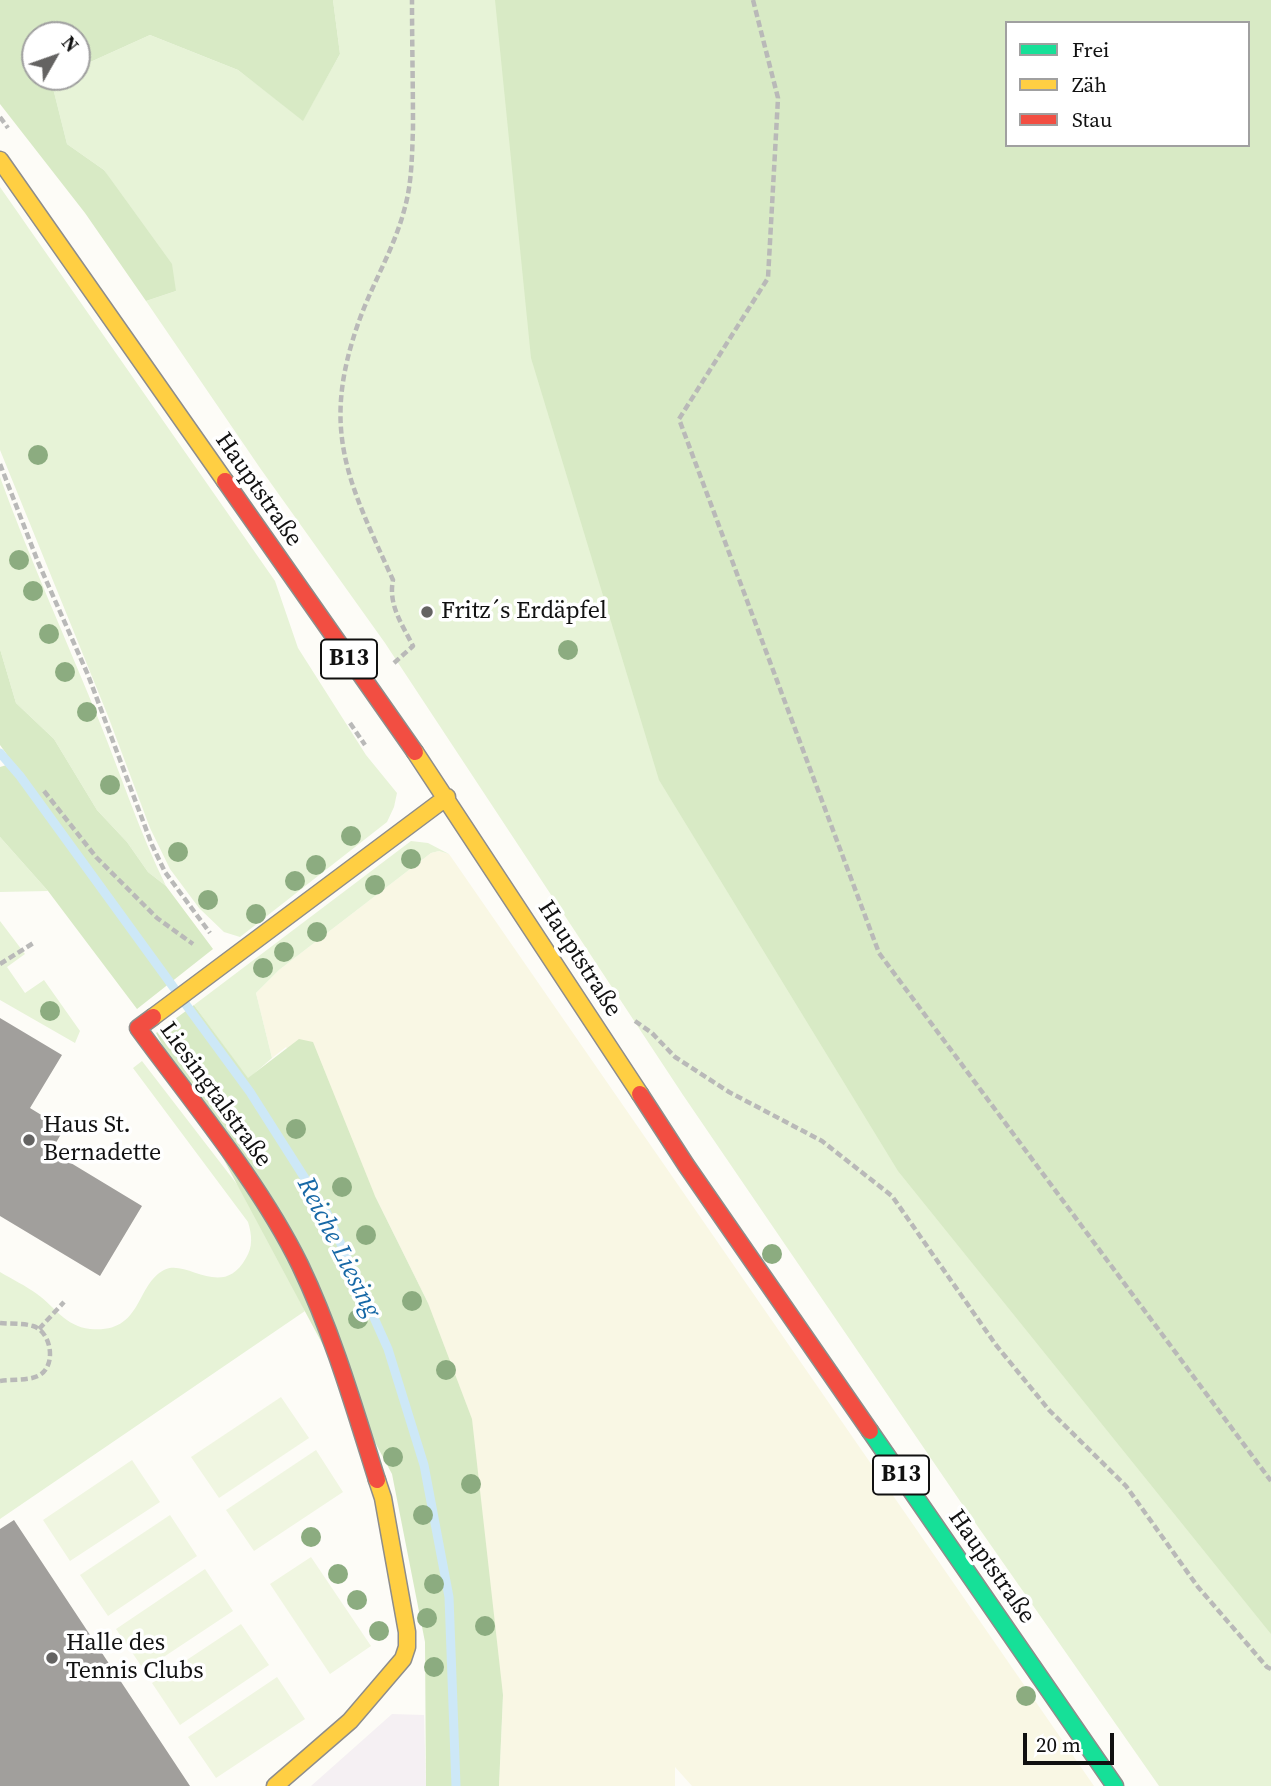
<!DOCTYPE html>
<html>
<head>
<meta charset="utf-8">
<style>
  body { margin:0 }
  #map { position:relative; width:1271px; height:1786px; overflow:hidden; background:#fdfcf7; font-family:"Source Serif 4",serif }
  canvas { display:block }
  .legend { position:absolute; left:1005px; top:21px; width:245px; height:126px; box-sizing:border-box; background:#fff; border:2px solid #a0a0a0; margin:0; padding:9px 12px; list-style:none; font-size:21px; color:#111 }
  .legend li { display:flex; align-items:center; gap:14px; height:35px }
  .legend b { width:35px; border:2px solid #a0a0a0 }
  .north { position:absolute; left:21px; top:21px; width:70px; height:70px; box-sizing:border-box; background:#fff; border:2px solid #a0a0a0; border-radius:50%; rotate:50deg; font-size:19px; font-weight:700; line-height:28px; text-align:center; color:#111 }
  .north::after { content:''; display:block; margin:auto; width:24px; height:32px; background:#646362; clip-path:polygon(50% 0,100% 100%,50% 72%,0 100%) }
  .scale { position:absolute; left:1023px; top:1733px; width:91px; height:32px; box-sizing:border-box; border:4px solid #111; border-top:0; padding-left:9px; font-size:21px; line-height:24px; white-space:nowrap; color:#111; -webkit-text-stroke:5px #fff; paint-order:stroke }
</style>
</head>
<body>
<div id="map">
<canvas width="1271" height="1786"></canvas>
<ul class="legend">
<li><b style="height:9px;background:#16e098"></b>Frei</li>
<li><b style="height:9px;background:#ffcf43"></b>Zäh</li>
<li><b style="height:9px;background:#f24e42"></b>Stau</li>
</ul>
<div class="north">N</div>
<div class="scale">20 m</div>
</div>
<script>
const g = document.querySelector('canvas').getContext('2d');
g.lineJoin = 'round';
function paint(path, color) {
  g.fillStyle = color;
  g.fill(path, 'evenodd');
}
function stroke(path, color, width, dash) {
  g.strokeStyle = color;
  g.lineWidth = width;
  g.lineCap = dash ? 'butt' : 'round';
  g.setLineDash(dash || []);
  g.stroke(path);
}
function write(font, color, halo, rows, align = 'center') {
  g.font = font + ' "Source Serif 4",serif';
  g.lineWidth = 7;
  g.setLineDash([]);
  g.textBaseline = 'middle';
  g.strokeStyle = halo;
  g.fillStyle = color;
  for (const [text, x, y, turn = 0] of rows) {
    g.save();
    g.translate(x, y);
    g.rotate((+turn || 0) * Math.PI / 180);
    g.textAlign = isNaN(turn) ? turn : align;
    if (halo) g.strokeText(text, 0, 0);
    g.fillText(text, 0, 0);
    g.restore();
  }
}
const industrial = new Path2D(`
  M392,1714L424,1715L426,1786H311Z`);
const farmland = new Path2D(`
  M439,851L449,854L456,864L1094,1786H692L675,1767V1786H499L503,1695L428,1303L375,1196L286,1047L272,1058L256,993L279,970L431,853Z`);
const green = new Path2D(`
  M333,0H498L1271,1633V1786H1159L960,1501L683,1095L385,643L260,468L146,301L176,291L104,170L67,144L51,80L57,77H77V68L150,35L238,70L303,120L340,54Z
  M0,187L275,581L298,648L366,755L397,793L394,807L387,822L240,937L224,932L199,908L170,869L150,828L108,716L0,450Z
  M0,477C30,560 67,641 100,723C122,778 140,833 166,886L148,872L127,842L97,810L54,739L16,703L0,649Z
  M0,837L48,891L0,892Z
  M411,841L428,843L449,854L439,851L431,853L279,970L256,993L272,1058L248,1079L194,1005Z
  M0,921L25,954L7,967L25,993L44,980L80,1031L75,1043L0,1000Z
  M142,1061L256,1209L305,1311L0,1519V1272C12,1279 26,1286 37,1294C55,1307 65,1326 90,1329C143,1334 135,1285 164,1270C187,1258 222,1301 246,1258C253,1247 252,1235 248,1222L133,1068Z`);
const forest = new Path2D(`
  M0,0H333L340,54L303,121L238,70L150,35L77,68V35H35V77H57L51,80L67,144L104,170L172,264L176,291L146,301L85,213L0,104Z
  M495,0H1271V1634L898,1171L659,780L531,358ZM1007,23H1248V145H1007Z
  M0,649L16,703L54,739L97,810L127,842L148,872L166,886L213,949L137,1009L48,891L0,837V767L13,763L0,745Z
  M194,1005L248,1078L299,1039L313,1042L375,1196L428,1303L472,1419L503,1695L499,1786H426L425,1642L392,1474L156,1033Z`);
const pitch = new Path2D(`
  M281,1397L309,1438L219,1498L191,1457Z
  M316,1450L343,1492L254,1551L226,1510Z
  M132,1460L160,1502L70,1561L43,1520Z
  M170,1515L197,1556L108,1616L80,1575Z
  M311,1557L371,1646L330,1674L270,1584Z
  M205,1569L233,1611L144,1670L116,1629Z
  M241,1624L269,1665L180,1725L152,1683Z
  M277,1677L305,1719L216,1778L188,1737Z`);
const stream = new Path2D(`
  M0,753L20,776L174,988
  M184,1002L250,1092L327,1213L388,1349L424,1465L449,1597L456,1786`);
const building = new Path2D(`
  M0,1018L62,1055L30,1108L64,1129L51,1151L142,1206L100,1276L0,1216Z
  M14,1520L190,1786H0V1529Z`);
const path = new Path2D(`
  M753,0L778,98L768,278L679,419L879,953L1271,1481
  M0,117L8,128
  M0,464L38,562L88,675L152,845L165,872L210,933
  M394,663L413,646C402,624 388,605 393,580C348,481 320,430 359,321C373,282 395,247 405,207C412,182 412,154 413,128C413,85 412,43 412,0
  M350,723L365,745
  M44,791L96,857L157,918L193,944
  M0,964L35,942
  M635,1021L652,1033L675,1057L729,1092L822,1141L892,1196L996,1345L1049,1410L1126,1486L1198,1587L1267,1667L1271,1669
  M0,1323C10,1324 23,1323 33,1326C52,1332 57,1367 38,1376C27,1381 12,1379 0,1381
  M39,1329L64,1302`);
const fast = new Path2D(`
  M870,1431L1115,1786`);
const slow = new Path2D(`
  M0,160L225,481
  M415,752L640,1094
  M153,1017L447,797
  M275,1786L350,1721L403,1659L407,1647V1632L383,1498L377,1480`);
const jam = new Path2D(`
  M225,481L415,752
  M153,1017L138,1028C192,1102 260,1183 300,1265C333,1334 354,1407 377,1480
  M640,1094L686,1165L870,1431`);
const trees = [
  [38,455],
  [19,560],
  [33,591],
  [49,634],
  [568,650],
  [65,672],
  [87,712],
  [110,785],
  [351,836],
  [178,852],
  [411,859],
  [316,865],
  [295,881],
  [375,885],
  [208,900],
  [256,914],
  [317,932],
  [284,952],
  [263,968],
  [50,1011],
  [296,1129],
  [342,1187],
  [366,1235],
  [772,1254],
  [412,1301],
  [358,1319],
  [446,1370],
  [393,1457],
  [471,1484],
  [423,1515],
  [311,1537],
  [338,1574],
  [434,1584],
  [357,1600],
  [427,1618],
  [485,1626],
  [379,1631],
  [434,1667],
  [1026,1696]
];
const markers = [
  [427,612,7,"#646362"],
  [29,1140,7,"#646362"],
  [52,1658,7,"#646362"]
];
const shields = [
  [349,659,56],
  [901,1475,56]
];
const shieldNames = [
  ["B13",349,659],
  ["B13",901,1475]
];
const streetNames = [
  ["Hauptstraße",258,490,55],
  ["Hauptstraße",579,959,57],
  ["Liesingtalstraße",215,1095,54],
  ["Hauptstraße",991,1567,55]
];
const poiNames = [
  ["Fritz´s Erdäpfel",441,612],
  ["Haus St.",43,1126],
  ["Bernadette",43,1154],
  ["Halle des",66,1644],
  ["Tennis Clubs",66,1672]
];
const waterNames = [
  ["Reiche Liesing",338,1248,63]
];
paint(industrial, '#f5f0f3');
paint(farmland, '#f9f7e4');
paint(green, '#e7f3d7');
paint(forest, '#d8eac5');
paint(pitch, '#f0f6e1');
stroke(stream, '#cde8f7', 9);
paint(building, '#a19f9c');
stroke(fast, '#8e8d8b', 19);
stroke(slow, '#8e8d8b', 19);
stroke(jam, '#8e8d8b', 19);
stroke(path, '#b9b9b8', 4.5, [7, 3.5]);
stroke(fast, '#16e098', 16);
stroke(slow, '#ffcf43', 16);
stroke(jam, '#f24e42', 16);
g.fillStyle = '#8cac80';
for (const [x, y] of trees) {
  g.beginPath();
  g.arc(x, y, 10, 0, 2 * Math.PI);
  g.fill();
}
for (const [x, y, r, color] of markers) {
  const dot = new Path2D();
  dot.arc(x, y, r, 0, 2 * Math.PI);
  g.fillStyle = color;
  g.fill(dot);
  stroke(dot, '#fff', 2.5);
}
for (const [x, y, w] of shields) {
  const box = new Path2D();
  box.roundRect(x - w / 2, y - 19.5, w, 39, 5);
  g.fillStyle = '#fff';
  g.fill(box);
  stroke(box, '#111', 2);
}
write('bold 23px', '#111', null, shieldNames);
write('24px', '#111', '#fff', streetNames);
write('24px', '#111', '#fff', poiNames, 'left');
write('italic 26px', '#1768a6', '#fff', waterNames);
</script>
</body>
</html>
